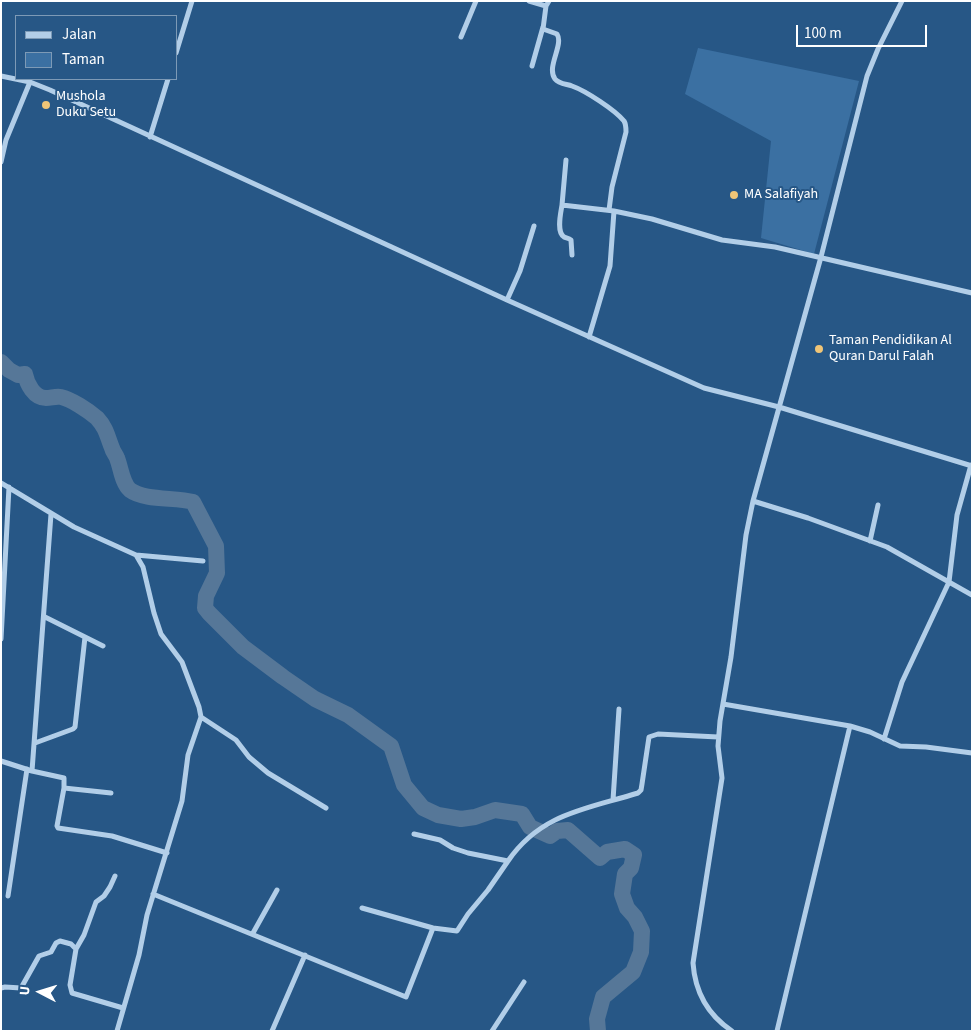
<!DOCTYPE html>
<html>
<head>
<meta charset="utf-8">
<style>
  body { margin:0 }
  #map { position:relative; width:973px; height:1032px; overflow:hidden; background:#275786; font-family:"Source Sans 3",sans-serif }
  canvas { display:block }
  .frame { position:absolute; inset:0; border:2px solid #fff; pointer-events:none }
  .legend { position:absolute; left:15px; top:15px; width:162px; height:65px; box-sizing:border-box; background:#275786; border:1px solid #7d9ab6; margin:0; padding:6px 9px; list-style:none; font-size:15px; color:#fff }
  .legend li { display:flex; align-items:center; gap:10px; height:25px }
  .legend b { width:25px; border:1px solid #7d9ab6 }
  .north { position:absolute; left:15px; top:967px; width:50px; height:50px; -webkit-text-stroke:4px #275786; paint-order:stroke; rotate:275deg; font-size:14px; font-weight:700; line-height:20px; text-align:center; color:#fff }
  .north::after { content:''; display:block; margin:auto; width:18px; height:22px; background:#fff; clip-path:polygon(50% 0,100% 100%,50% 72%,0 100%) }
  .scale { position:absolute; left:796px; top:25px; width:131px; height:22px; box-sizing:border-box; border:2px solid #fff; border-top:0; padding-left:6px; font-size:15px; line-height:18px; white-space:nowrap; color:#fff; -webkit-text-stroke:4px #275786; paint-order:stroke }
</style>
</head>
<body>
<div id="map">
<canvas width="973" height="1032"></canvas>
<div class="frame"></div>
<ul class="legend">
<li><b style="height:6px;background:#b2cee8"></b>Jalan</li>
<li><b style="height:14px;background:#3b70a2"></b>Taman</li>
</ul>
<div class="north">U</div>
<div class="scale">100 m</div>
</div>
<script>
const g = document.querySelector('canvas').getContext('2d');
g.lineJoin = 'round';
function paint(path, color) {
  g.fillStyle = color;
  g.fill(path, 'evenodd');
}
function stroke(path, color, width, dash) {
  g.strokeStyle = color;
  g.lineWidth = width;
  g.lineCap = dash ? 'butt' : 'round';
  g.setLineDash(dash || []);
  g.stroke(path);
}
function write(font, color, halo, rows, align = 'center') {
  g.font = font + ' "Source Sans 3",sans-serif';
  g.lineWidth = 4;
  g.setLineDash([]);
  g.textBaseline = 'middle';
  g.strokeStyle = halo;
  g.fillStyle = color;
  for (const [text, x, y, turn = 0] of rows) {
    g.save();
    g.translate(x, y);
    g.rotate((+turn || 0) * Math.PI / 180);
    g.textAlign = isNaN(turn) ? turn : align;
    if (halo) g.strokeText(text, 0, 0);
    g.fillText(text, 0, 0);
    g.restore();
  }
}
const green = new Path2D(`
  M698,48L859,81L814,254L761,238L771,141L685,94Z`);
const river = new Path2D(`
  M1,362L9,370L18,375L25,374C27,384 34,398 46,398C51,398 56,396 61,397C71,399 89,411 97,418C107,429 107,436 112,448C113,452 116,455 117,458C121,468 122,483 130,490C145,501 176,497 193,502L216,546L217,573L206,596L205,608L209,613L243,647L283,677L315,699L348,715L391,746L404,785L423,808L438,815L461,819L475,817L495,810L522,814L530,827L550,836L557,831L568,830L600,858L607,852L625,849L634,855L631,868L625,874L622,894L627,908L635,917L642,931L641,952L633,972L603,997L597,1019L598,1031`);
const minor = new Path2D(`
  M529,1L546,6
  M549,1L546,6L543,29L557,34C564,45 546,67 555,79C559,84 567,84 572,86C586,91 615,110 624,121C626,124 626,128 626,132L612,187L609,210
  M461,37L476,1
  M176,53L192,1
  M532,66L543,27
  M1,76L30,82L50,90L507,300L704,388L779,407L972,466
  M150,137L168,79
  M1,162L6,140L30,82
  M562,205L566,160
  M572,255L571,240C569,238 566,238 564,237C556,232 561,212 562,205L614,211L652,219L722,240L775,247L972,293
  M507,300L520,271L534,226
  M589,337L610,266L614,211
  M1,483L74,527L136,555L143,567L154,613L161,634L182,662L199,707L201,717L188,755L182,801L147,915L139,955L117,1031
  M753,501L808,518L887,547L972,595
  M870,541L878,505
  M136,555L203,561
  M45,617L103,646
  M1,639L9,487
  M723,704L850,726L870,732L900,746L926,747L972,753
  M201,717L236,740L249,757L268,773L326,808
  M884,739L902,682L949,582L957,515L971,465
  M35,743L73,729L75,727L85,637
  M1,761L32,771L64,778V788L57,826L58,828L112,836L167,853
  M32,771L51,514
  M64,788L111,793
  M613,800L619,709
  M414,834L440,840L453,848L468,853L508,861C541,813 587,809 638,793L641,790L642,784L649,737L658,734L718,737
  M153,894L406,997L433,928
  M8,896L27,769
  M362,908L433,928L457,931L468,914L488,890L508,861
  M253,933L277,890
  M76,949L84,935L96,902L104,896L110,887L115,876
  M1,988L5,987L21,988L39,956L51,952L56,943L60,941L71,944L76,949L70,985L72,993L123,1008
  M272,1031L305,955
  M492,1031L524,982
  M732,1031C708,1015 695,992 693,963L722,778L718,746L720,721L731,657L746,535L753,501L821,257L867,76L878,49L902,1
  M777,1031L850,726`);
const markers = [
  [46,105,5,"#f0c577"],
  [734,195,5,"#f0c577"],
  [819,349,5,"#f0c577"]
];
const poiNames = [
  ["Mushola",56,97],
  ["Duku Setu",56,113],
  ["MA Salafiyah",744,195],
  ["Taman Pendidikan Al",829,341],
  ["Quran Darul Falah",829,357]
];
paint(green, '#3b70a2');
stroke(river, '#567798', 16);
stroke(minor, '#b2cee8', 5);
for (const [x, y, r, color] of markers) {
  const dot = new Path2D();
  dot.arc(x, y, r, 0, 2 * Math.PI);
  g.fillStyle = color;
  g.fill(dot);
  stroke(dot, '#275786', 2);
}
write('14px', '#fff', '#275786', poiNames, 'left');
</script>
</body>
</html>
